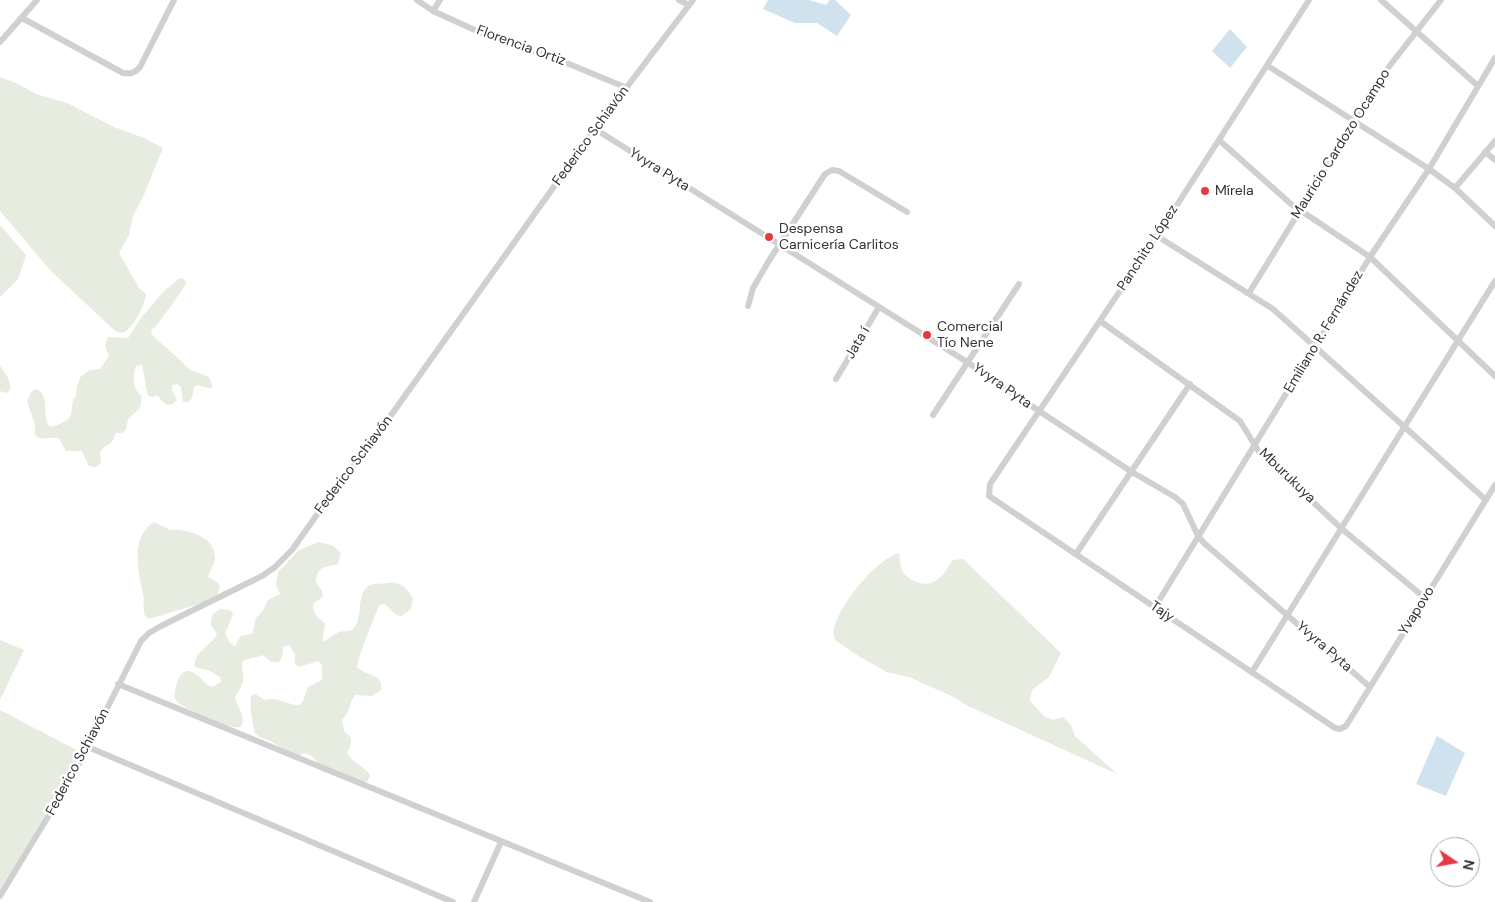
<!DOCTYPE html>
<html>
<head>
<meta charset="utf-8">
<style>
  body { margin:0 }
  #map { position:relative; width:1495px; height:902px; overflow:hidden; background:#fff; font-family:"DM Sans",sans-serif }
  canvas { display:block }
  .north { position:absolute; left:1430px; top:837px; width:50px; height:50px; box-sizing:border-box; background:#fff; border:1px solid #adadad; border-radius:50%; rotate:102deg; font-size:14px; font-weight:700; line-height:20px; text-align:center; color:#333 }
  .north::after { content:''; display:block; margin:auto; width:18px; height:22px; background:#e63946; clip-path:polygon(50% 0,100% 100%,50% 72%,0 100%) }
</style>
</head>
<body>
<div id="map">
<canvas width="1495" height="902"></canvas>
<div class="north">N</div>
</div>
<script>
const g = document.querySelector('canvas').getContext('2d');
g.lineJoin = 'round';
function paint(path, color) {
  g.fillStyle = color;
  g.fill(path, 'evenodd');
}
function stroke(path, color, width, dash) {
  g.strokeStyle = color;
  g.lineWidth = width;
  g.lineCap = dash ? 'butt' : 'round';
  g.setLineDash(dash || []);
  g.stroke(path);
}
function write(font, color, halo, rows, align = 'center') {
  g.font = font + ' "DM Sans",sans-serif';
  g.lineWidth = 5;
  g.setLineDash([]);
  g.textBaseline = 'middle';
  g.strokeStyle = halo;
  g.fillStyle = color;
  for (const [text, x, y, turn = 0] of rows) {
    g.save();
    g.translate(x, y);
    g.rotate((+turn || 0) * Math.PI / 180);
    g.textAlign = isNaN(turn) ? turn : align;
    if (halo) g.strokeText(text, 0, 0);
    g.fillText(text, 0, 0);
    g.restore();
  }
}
const green = new Path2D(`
  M0,77L18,84L36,94L67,103L114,127L144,138L163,148L143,197L133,216L129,235L119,253L139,288L146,294C146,303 132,330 124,332C120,334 117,332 113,329L50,270L0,211Z
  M0,225L26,255L18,279L0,297Z
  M180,278L184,279L186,284L171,306L155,327L151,330L152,335L179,359L190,370L209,377L213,387L208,388L197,385L194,387L192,398L188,402H183L181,387L177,384L172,385V390L177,400L173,404L168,405L164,403L157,395L153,397L148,396C145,386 145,376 142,365L136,366C132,379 132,387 142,397L140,408L128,419L126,430L122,433H116L112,442L103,448L100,452L101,462C97,468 94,468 88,465L82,451H66L59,438C50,436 43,442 35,435V425L27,401L31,392L36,389C52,396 40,416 50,427L55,426L68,420L71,415L73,400L76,396L77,386L81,376L90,370L100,369L109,356L105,346L108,337L128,338L141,318L164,291Z
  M0,366C6,374 11,380 10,390L6,393L0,391Z
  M154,522C159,524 163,527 168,529C171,531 176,529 180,530C196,533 215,538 215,559C214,566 209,571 208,577L217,582L220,586L217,596H218L195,605L149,619L145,616C142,608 145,601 143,593C138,571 130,537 154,522Z
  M319,542L334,546L341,553L338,564C325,568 317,565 316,582L322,591L323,597L314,603C311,614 318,616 325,624L322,641C330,640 333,634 339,632C345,630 350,633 354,628C364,616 355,593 370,585C375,583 383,584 389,583C401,581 408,589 413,599L410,610L401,616L396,615L385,604L379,605L361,651L357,667C365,676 385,674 381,690L372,696L355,695C349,703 350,712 342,720L344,731L351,738V744L347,753C353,763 364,766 370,775L368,781C367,782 361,784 360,784C355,783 330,774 325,771C316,764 311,746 297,757C287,753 280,746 270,741C266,739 259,738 256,734C253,730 249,702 251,696L255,694L265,700C280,696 286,706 300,705L303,701L308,687L322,680V665L318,661L299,667L295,664V654L289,645L283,647L282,657L279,662C270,664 269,659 262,655C255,659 248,657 242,662C243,682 246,680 235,697C237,708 247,716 241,727C230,730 181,709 175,699C174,688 180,662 196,674C203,678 204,685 212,687L221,682L220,677L210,671L195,667C193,652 211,646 217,634L211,625L212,615L220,609L230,610L233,614L225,634L230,643L235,646C242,634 239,636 252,634L256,618L263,610L268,600L280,594L276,584L278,572L299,550Z
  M899,553C900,559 900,567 903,572C908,580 922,586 931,583C941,580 948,568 952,560L963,559L1061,653L1049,677L1032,690L1030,701L1044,716L1053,720L1063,717L1071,725L1075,736L1117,774L964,704L956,698L909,677L887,672L860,657L835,640C834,636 833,631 834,628C840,604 876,559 899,553Z
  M0,640L24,650L0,700Z
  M0,710L82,753L0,891Z`);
const water = new Path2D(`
  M768,0H809L826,5L830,0H835L851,15L837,36L817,23H795L763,9Z
  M1230,29L1247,47L1230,68L1212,51Z
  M1437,736L1465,753L1446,796L1416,784Z`);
const street = new Path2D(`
  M417,0L433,11L477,31L512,45L552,57L627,88
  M679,0L689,5
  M1309,0L1157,236L990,484L989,496L1335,728L1340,729L1346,726L1495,485
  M1381,0L1478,86
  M433,11L440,0
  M22,18L123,73C131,74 135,73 140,67L174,0
  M0,42L37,0
  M1268,66L1429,169L1455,188L1495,226
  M595,129L967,362L1039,411L1132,472L1175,497L1183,504L1198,536L1204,543L1370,687
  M1219,140L1291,204L1370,257L1495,376
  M1485,152L1495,160
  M1455,188L1495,141
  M1157,236L1273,309L1486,500
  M1249,293L1388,68L1441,0
  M748,306L753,288L770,259L825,174L832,170L839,171L907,212
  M1100,321L1240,421L1259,452L1342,529L1425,598
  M836,379L879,307
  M933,415L1019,284
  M1076,554L1190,384
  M1155,607L1370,257L1429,169L1495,58
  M1252,672L1495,281
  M118,684L650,902
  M88,747L453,902
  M0,896L75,772L141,641L149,633L161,626L262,576L275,567L292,550L333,492L377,435L595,129L693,0
  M474,902L501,842`);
const markers = [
  [1205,191,5,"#e63946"],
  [769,237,5,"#e63946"],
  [927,335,5,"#e63946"]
];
const streetNames = [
  ["Florencia Ortiz",521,46,20],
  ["Federico Schiavón",591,136,-54],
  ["Mauricio Cardozo Ocampo",1341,144,-58],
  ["Yvyra Pyta",659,170,32],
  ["Panchito López",1148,248,-57],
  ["Emiliano R. Fernández",1324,332,-59],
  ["Jata í",858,343,-60],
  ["Yvyra Pyta",1002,386,35],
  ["Federico Schiavón",354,465,-53],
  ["Mburukuya",1287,476,44],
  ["Yvapovo",1417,611,-58],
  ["Tajy",1162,612,34],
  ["Yvyra Pyta",1324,647,41],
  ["Federico Schiavón",78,762,-62]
];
const poiNames = [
  ["Mírela",1215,191],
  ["Despensa",779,229],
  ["Carnicería Carlitos",779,245],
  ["Comercial",937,327],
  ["Tío Nene",937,343]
];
paint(green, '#e6ecdf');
paint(water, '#cfe2ee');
stroke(street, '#d0d0d0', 6);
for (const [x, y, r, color] of markers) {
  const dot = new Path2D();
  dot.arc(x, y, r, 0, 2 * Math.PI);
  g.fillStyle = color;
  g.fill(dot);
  stroke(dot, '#fff', 2);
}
write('14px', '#333', '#fff', streetNames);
write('14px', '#333', '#fff', poiNames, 'left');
</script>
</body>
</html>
